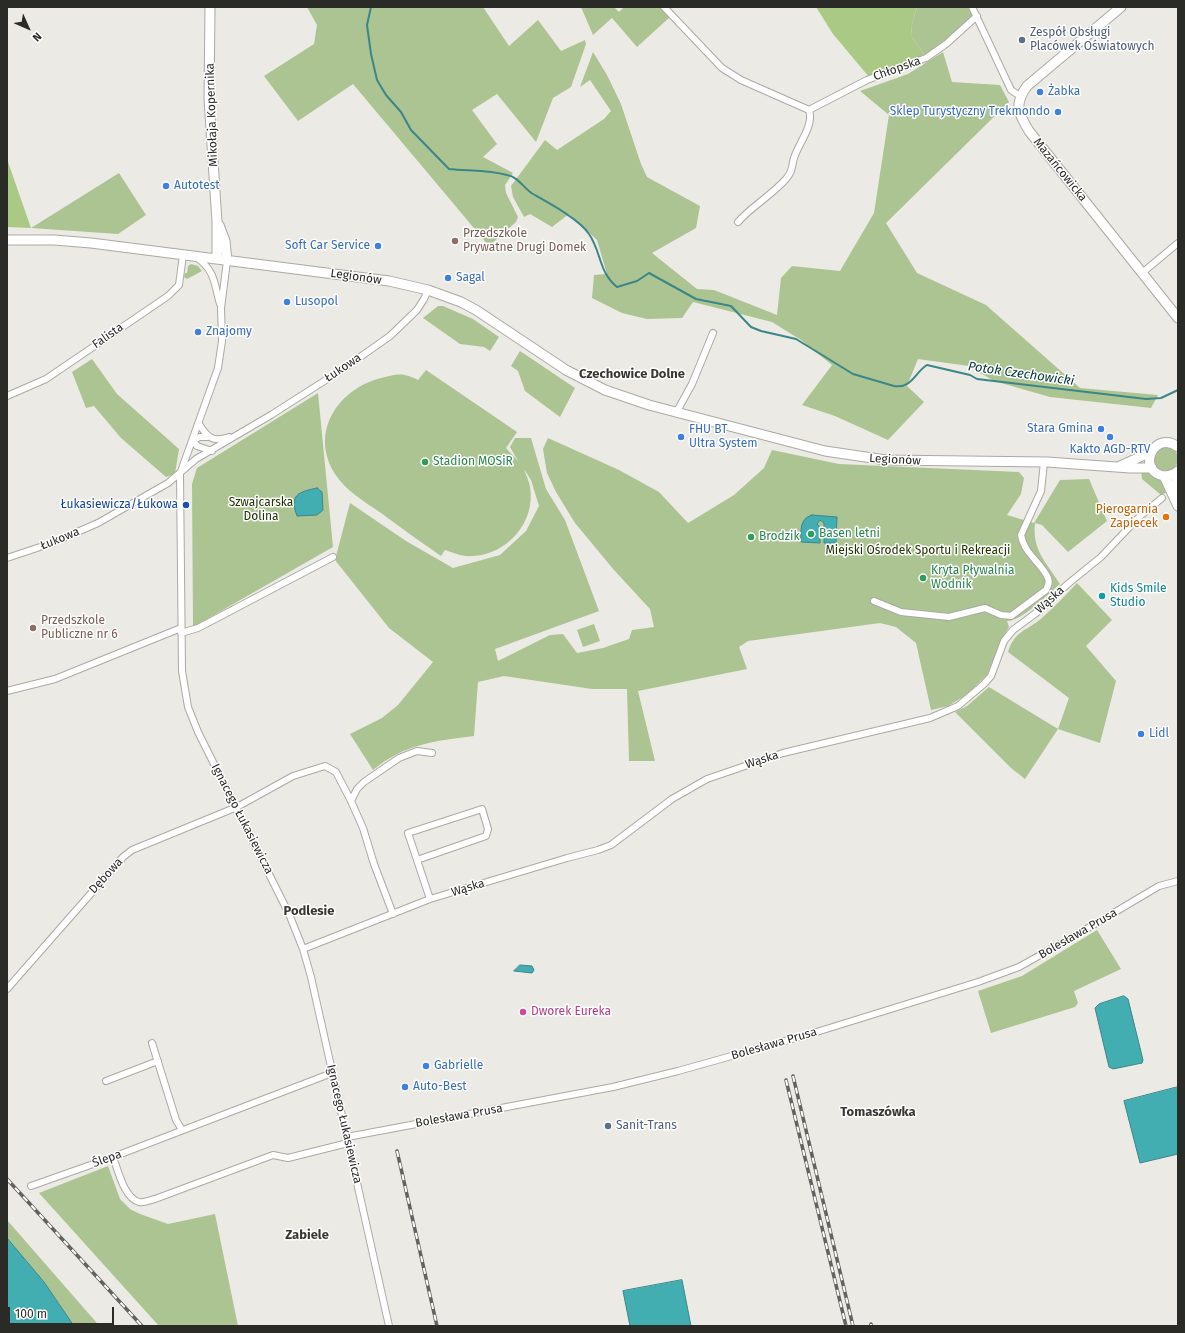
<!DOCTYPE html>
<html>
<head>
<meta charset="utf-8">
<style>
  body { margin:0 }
  #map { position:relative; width:1185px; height:1333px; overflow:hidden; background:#eceae4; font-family:"Fira Sans",sans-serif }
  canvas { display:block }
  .frame { position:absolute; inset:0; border:8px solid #2a2a27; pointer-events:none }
  .north { position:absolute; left:8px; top:8px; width:40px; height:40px; -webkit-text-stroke:3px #fff; paint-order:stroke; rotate:135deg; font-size:11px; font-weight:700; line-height:16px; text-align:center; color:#2a2a27 }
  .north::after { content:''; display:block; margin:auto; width:14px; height:18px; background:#2a2a27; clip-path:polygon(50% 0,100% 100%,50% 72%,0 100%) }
  .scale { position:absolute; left:8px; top:1307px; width:106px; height:18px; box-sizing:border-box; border:2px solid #2a2a27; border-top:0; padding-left:5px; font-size:12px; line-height:14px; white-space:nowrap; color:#2a2a27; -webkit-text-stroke:3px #fff; paint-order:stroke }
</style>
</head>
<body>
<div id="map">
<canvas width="1185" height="1333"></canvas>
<div class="frame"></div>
<div class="north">N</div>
<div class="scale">100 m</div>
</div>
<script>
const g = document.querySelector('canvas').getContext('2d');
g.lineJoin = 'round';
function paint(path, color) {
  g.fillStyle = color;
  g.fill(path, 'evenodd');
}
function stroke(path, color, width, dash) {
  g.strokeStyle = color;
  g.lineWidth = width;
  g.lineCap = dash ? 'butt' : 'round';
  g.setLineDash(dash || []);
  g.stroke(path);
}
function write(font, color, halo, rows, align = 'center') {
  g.font = font + ' "Fira Sans",sans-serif';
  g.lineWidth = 3;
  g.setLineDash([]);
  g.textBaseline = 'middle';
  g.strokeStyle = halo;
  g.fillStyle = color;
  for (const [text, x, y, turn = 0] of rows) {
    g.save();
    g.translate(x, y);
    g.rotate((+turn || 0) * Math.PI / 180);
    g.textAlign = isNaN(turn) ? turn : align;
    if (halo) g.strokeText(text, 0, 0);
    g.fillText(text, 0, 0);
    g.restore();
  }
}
const green = new Path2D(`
  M307,7H483L509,46L538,20L561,51L585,40L586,44L571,87L553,98L536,142L497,94L472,110L497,144L483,157L513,173L505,185L506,193L518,217L516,222L489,246L353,84L298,121L264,76L314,44L317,25Z
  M581,7H614L619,12L624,7H661L670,17L637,47L612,18L593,35Z
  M917,7H969L974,15L944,42L925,56L911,36L912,24Z
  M593,52L607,75L621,104L641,164L647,177L700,206L696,228L652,253L697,289L714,290L777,315L781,278L792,266L840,271L874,213L889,115L860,91L908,74L943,52L952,82L1000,85L1009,102L886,223L917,273L986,305L1080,388L1158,395L1151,408L1050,397L994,381L969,366L918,359L907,386L924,402L888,440L835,416L802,405L832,365L801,340L772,322L693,302L682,318L647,319L622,313L592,298L594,275L607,274L597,240L569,214L552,227L530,214L524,217L513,197L511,186L545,140L557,150L604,119L611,111L590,80L580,87Z
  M119,173L146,215L118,234L31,228Z
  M191,264L198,266L202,271L187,279L184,277L185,273H187L188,266Z
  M438,306H443L473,319L499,337L490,351L484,347L460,344L423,318Z
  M520,351L575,388L560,417L525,391L518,371L511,366Z
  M92,359L117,394L179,449L175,474L166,477L121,438L94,406L86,408L72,372Z
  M426,370L517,432L506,448L518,461L510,447L515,438H531L546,489L565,520L599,611L495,649L498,661L550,635L563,634L577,653L603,648L629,639L632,630L654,627L650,609L614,570L575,523L556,492L547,473L543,449L548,438L619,470L659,492L688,523L734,495L764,468L772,450L839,464L1019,472L1024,478L1021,494L1007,515L1034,523L1060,480L1089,479L1107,521L1068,552L1042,525L1035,523C1032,550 1046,562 1060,584C1048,594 1022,621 1007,621L1009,627L1001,641L987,675L966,695L948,706L931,710L916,643L896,627L880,623L748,641L739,647L747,669L638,691L655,761H629L627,689H592L504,676L478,682L474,736C435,741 404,744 373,770L350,734L382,718L398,705L433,662L389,628L335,560L350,503L406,541L453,568L500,555L526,531L539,506L531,480L524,469C526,475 529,481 530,487C536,522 507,555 472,556C462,557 454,553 445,550L441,556C421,542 401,528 381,513C365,502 346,491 335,474C309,432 338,389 381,378C398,374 402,372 418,380Z
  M318,393L333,547L193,627L192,484L197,468Z
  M1154 459a12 12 0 1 1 24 0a12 12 0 1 1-24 0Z
  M1141,469C1152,473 1163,481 1169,491L1161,495L1142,479Z
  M1077,583L1112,620L1086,646L1116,681L1100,743L1058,729L1025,779L1011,768L955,712L967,706L989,687L1058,729L1069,698L1008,652C1015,630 1027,631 1042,618C1054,607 1066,595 1077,583Z
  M594,624L600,641L583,647L577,630Z
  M1097,930L1121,969L1074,991L1078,1003L1075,1007L991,1033L978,991L1022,976Z
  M108,1166L120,1199L130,1209L140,1214L168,1224L215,1214L238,1326H159L39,1193Z
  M7,1220L96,1322L99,1326H74L44,1282L7,1238Z`);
const forest = new Path2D(`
  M816,7H917L912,24L911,36L925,56L869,77L833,34Z
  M7,159L31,228L7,227Z`);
const water = new Path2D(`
  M317,488L322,492L323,510L317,515L297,516C289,495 298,492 317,488Z
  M812,515L837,517L836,543H824V523L820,520L817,524L820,527V543L801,542C801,531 799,519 812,515Z
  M520,965L532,966L534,970L532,973L514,971Z
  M1124,996L1128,999L1143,1060L1142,1063L1113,1069L1109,1067L1095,1008L1099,1004Z
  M1178,1087V1154L1140,1163L1124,1101Z
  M7,1238L44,1282L74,1326H7Z
  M682,1280L691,1326H630L623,1291Z`);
const stream = new Path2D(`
  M371,7L367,25L371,54L377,80L386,95L401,112L411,130L449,169C468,171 488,170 507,175C519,177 524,189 533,194C549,203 579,219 589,234C601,251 599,273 617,287L637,281L649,273L696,299L731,306L751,327L761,331L796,339L853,374L894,386C912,389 915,372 927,365L970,375L977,379L1146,399L1161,398L1178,390`);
const street = new Path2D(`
  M664,7L722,68L741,80L809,110L867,80L926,58L946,44L977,16
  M972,7L1011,90L1020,96
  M738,222C752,206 772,195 786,179C791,173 792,169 793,162C795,147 815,127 809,110
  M196,257C215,270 214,283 220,304
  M227,261L221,308L222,341L218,368L180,474L182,671L188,707L198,732L289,914L303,949L311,977L389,1326
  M1142,273L1178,243
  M7,396L46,379L168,296L179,285L183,255
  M676,413L692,384L713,333
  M199,424C207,437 213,443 229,437
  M207,437H200L193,440L197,446L212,451
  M7,558L52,543L98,523L168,483L196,459L271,415L343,369L390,336L417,310L424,299L428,290
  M874,601L901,612L949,617L985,608L1001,615L1011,616L1046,590C1048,586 1050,583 1048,578C1041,562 1024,554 1021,535L1041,491L1044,462
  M181,633L198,628L333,557
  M7,691L55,679L181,628
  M351,801L357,789L364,782L399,758L417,751L432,753
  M417,860L486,836L488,829L482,809L408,833L430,899
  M303,949L430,899L567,858L598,850L611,845L672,799L707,779L783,753L930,718L958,706L984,684L991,676L1004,641L1013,630L1036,613L1069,583L1101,557L1139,517L1162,498
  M7,989L123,857L132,850L237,807L293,776L325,766L336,772L351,801L363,828L374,864L393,914
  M152,1043L176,1120L182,1130
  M106,1081L158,1061
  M347,1137L613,1087L678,1071L810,1034L978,982L1019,967L1095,924L1159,886L1178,881
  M113,1157C118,1170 124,1198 139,1202C144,1203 150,1200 155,1199L273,1155L288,1158L348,1143
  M31,1186L113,1157L332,1073`);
const secondary = new Path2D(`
  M210,7L209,99L217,222V259
  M1121,7L1027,86C1014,104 1018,113 1029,131L1178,318
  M219,225L225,241L227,261
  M7,240H54L91,243L389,281L428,290L461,302L476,310L566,370L605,390L649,405L825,451L886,460L1047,462L1130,468H1152
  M1178,447C1156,430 1137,466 1160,475C1167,477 1173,475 1178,471
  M1120,466L1151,452
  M1176,473V482L1178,492
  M1164,476L1178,506`);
const rail = new Path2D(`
  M793,1076L853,1326
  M786,1080L846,1326
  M397,1151L437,1326
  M7,1179L142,1326
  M871,1324V1326`);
const markers = [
  [1022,40,4,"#5c6f8a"],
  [1040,92,4,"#3f7fe0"],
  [1058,112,4,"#3f7fe0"],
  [166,186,4,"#3f7fe0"],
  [455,241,4,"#8d6e63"],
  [378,246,4,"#3f7fe0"],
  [448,278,4,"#3f7fe0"],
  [287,302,4,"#3f7fe0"],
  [198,332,4,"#3f7fe0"],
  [1101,429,4,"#3f7fe0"],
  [681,437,4,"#3f7fe0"],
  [1110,437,4,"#3f7fe0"],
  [425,462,4,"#2e9e5b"],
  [186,505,4,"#1a4fb4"],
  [1166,517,4,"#e8710a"],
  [811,534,4,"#2e9e5b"],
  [751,537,4,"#2e9e5b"],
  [923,578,4,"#2e9e5b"],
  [1102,596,4,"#0f9aa8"],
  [33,628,4,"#8d6e63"],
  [1141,734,4,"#3f7fe0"],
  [523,1012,4,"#d1479c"],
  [426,1066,4,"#3f7fe0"],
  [405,1087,4,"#3f7fe0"],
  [608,1126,4,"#5c6f8a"]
];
const serviceNames = [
  ["Zespół Obsługi",1030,33],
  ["Placówek Oświatowych",1030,47],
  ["Sanit-Trans",616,1126]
];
const streetNames = [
  ["Chłopska",897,69,-20],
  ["Mikołaja Kopernika",212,115,-92],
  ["Mazańcowicka",1060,170,51],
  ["Legionów",356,277,8],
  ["Falista",108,336,-35],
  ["Łukowa",343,368,-34],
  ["Legionów",895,460,3],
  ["Łukowa",60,539,-22],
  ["Wąska",1050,600,-42],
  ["Wąska",762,760,-18],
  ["Ignacego Łukasiewicza",242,819,63],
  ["Dębowa",106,876,-48],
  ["Wąska",468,888,-17],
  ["Bolesława Prusa",1078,934,-30],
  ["Bolesława Prusa",774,1044,-16],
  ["Bolesława Prusa",459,1116,-10],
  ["Ignacego Łukasiewicza",344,1124,77],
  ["Ślepa",107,1159,-20]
];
const shopNames = [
  ["Żabka",1048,92],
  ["Sklep Turystyczny Trekmondo",1050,112,"right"],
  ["Autotest",174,186],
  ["Soft Car Service",370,246,"right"],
  ["Sagal",456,278],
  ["Lusopol",295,302],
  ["Znajomy",206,332],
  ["Stara Gmina",1093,429,"right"],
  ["FHU BT",689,430],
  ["Ultra System",689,444],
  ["Kakto AGD-RTV",1110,450,"center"],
  ["Lidl",1149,734],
  ["Gabrielle",434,1066],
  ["Auto-Best",413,1087]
];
const educationNames = [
  ["Przedszkole",463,234],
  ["Prywatne Drugi Domek",463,248],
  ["Przedszkole",41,621],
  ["Publiczne nr 6",41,635]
];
const leisureNames = [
  ["Stadion MOSiR",433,462],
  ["Basen letni",819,534],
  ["Brodzik",759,537],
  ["Kryta Pływalnia",931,571],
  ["Wodnik",931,585]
];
const parkNames = [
  ["Szwajcarska",261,503],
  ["Dolina",261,517],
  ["Miejski Ośrodek Sportu i Rekreacji",918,551]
];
const transitNames = [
  ["Łukasiewicza/Łukowa",178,505]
];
const foodNames = [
  ["Pierogarnia",1158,510],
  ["Zapiecek",1158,524]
];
const cultureNames = [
  ["Kids Smile",1110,589],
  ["Studio",1110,603]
];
const hotelNames = [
  ["Dworek Eureka",531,1012]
];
const neighbourhoodNames = [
  ["Czechowice Dolne",632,374],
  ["Podlesie",309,911],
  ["Tomaszówka",878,1112],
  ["Zabiele",307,1235]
];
const waterNames = [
  ["Potok Czechowicki",1021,374,8]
];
paint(green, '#acc491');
paint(forest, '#aac985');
paint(water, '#42aeb1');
stroke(water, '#3b8688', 1);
stroke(stream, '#3b8688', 2);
stroke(street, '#aba9a3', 8);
stroke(secondary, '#aba9a3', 11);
stroke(street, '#fff', 6);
stroke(secondary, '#fff', 9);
stroke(rail, '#63625e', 3.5);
stroke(rail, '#fff', 2, [6]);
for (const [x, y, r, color] of markers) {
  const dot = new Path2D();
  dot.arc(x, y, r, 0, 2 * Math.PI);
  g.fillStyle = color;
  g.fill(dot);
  stroke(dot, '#fff', 1.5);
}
write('12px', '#4e5e75', '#fff', serviceNames, 'left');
write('12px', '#2a2a27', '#fff', streetNames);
write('12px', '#366cbe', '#fff', shopNames, 'left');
write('12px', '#785e54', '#fff', educationNames, 'left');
write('12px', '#27864d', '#fff', leisureNames, 'left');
write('12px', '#223402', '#fff', parkNames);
write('12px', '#164399', '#fff', transitNames, 'right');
write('12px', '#c56008', '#fff', foodNames, 'right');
write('12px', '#0d838f', '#fff', cultureNames, 'left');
write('12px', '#b23c85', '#fff', hotelNames, 'left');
write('bold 13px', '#3a3833', '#fff', neighbourhoodNames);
write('italic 13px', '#003536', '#fff', waterNames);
</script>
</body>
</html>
